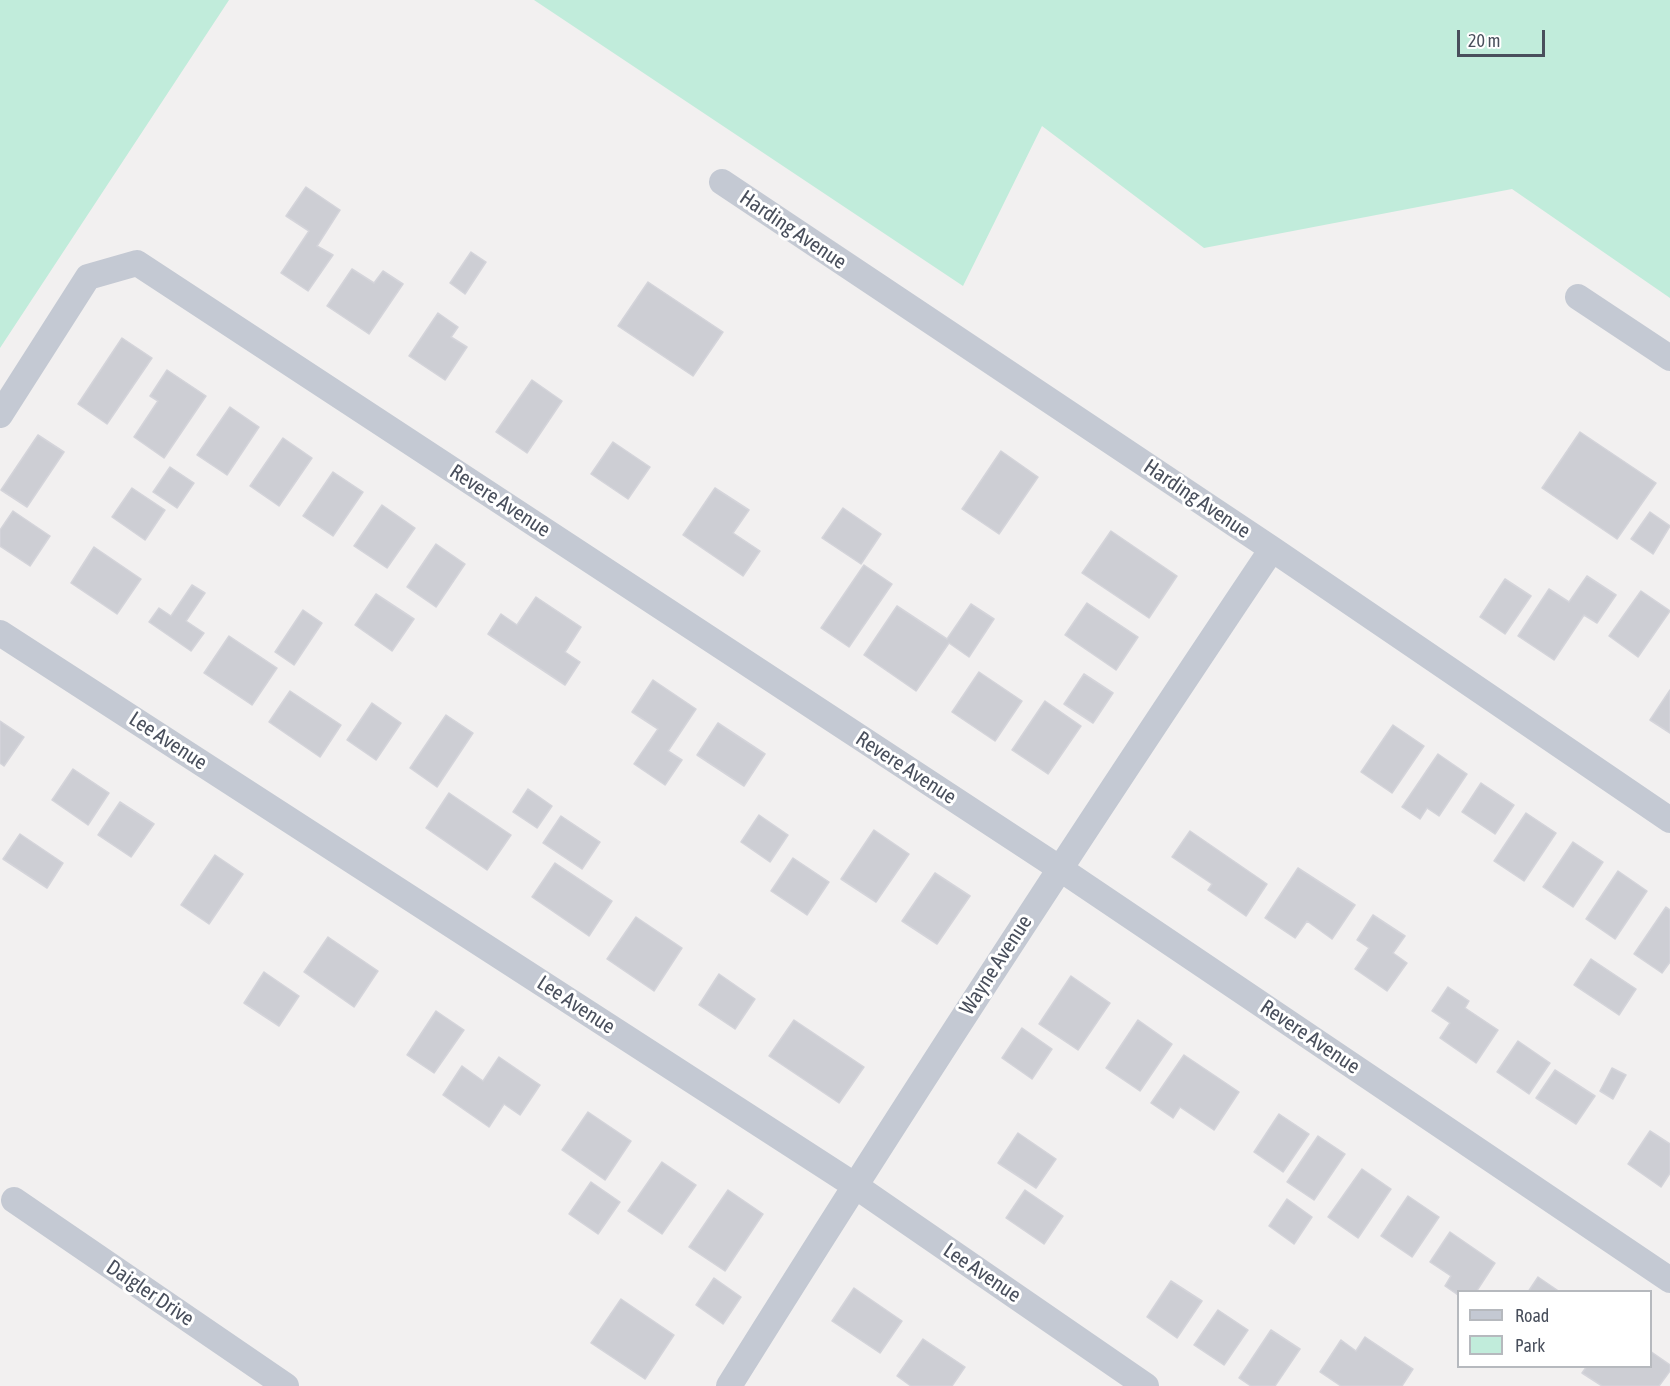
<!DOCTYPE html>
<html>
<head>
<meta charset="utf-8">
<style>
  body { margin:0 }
  #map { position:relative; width:1670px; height:1386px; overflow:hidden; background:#f2f0f0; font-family:"Asap Condensed",sans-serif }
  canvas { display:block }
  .legend { position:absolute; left:1457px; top:1290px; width:195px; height:78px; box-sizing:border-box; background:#fff; border:2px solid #b6b9be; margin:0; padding:8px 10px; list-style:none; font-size:18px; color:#494f5c }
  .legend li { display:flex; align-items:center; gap:12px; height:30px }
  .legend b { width:30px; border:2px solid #b6b9be }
  .scale { position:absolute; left:1457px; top:30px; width:88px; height:27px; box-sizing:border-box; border:3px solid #494f5c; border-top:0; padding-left:8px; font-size:18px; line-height:21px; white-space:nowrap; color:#494f5c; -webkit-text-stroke:4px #fff; paint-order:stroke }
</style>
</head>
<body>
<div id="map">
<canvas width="1670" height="1386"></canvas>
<ul class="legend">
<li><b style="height:8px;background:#c4c9d3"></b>Road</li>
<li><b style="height:16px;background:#c1ecdb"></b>Park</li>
</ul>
<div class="scale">20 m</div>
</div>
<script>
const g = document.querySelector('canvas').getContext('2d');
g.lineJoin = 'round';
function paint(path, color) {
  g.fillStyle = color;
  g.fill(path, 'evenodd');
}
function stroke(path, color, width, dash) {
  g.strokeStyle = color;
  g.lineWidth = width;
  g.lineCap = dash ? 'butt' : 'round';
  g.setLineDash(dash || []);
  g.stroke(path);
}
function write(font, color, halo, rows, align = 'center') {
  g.font = font + ' "Asap Condensed",sans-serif';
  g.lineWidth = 6;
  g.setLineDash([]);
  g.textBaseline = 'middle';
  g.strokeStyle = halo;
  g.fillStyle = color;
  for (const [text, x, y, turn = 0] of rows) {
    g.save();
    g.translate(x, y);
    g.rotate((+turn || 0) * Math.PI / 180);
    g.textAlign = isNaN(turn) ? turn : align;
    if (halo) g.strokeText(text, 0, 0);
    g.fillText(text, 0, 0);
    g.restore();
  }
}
const green = new Path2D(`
  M0,0H229L0,348Z
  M534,0H1670V298L1512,189L1204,248L1042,126L963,286Z`);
const building = new Path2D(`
  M306,187L340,210L317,246L333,255L308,291L281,273L309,231L286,216Z
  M471,252L486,262L465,294L450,283Z
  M352,269L374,283L383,271L403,284L369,334L327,306Z
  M648,282L723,332L693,376L618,326Z
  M438,313L458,327L451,337L467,347L445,380L409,356Z
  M122,338L152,358L107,424L78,404Z
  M167,370L206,396L164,458L134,437L158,401L150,396Z
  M532,380L562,401L527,453L496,432Z
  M230,407L259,427L227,475L197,455Z
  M1580,432L1656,483L1617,539L1542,488Z
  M38,435L64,452L27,507L1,490Z
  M283,438L312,458L279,506L250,486Z
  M613,442L650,467L628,499L591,474Z
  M1001,451L1038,477L999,534L962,509Z
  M170,467L194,483L177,508L153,492Z
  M333,472L363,492L333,536L303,516Z
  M132,488L165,510L145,540L112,517Z
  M715,488L749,510L733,533L760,551L743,576L683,535Z
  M382,505L415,528L387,568L354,546Z
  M843,508L881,534L861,564L822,538Z
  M13,511L50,536L30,566L0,546V530Z
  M1650,512L1670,526L1653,554L1631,539Z
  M1111,531L1177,576L1149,618L1082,573Z
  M436,544L465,564L436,607L407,587Z
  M94,547L141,579L117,614L71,583Z
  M864,565L892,584L849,647L821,628Z
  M1587,576L1616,595L1597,623L1584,615L1554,660L1518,636L1549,589L1569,602Z
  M1505,579L1531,596L1505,634L1480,617Z
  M192,585L205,593L186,621L204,633L191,651L149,622L159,608L171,616Z
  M1641,591L1670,611L1638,657L1609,636Z
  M376,594L414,619L392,651L355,625Z
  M536,597L581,627L565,652L580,662L565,685L488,634L501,614L517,625Z
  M1087,603L1138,637L1116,670L1065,635Z
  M971,604L994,619L969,657L949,643L916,691L864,655L897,606L947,639Z
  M303,610L322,623L294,665L275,652Z
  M229,636L277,668L252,705L204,673Z
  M979,672L1022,701L995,741L952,712Z
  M1084,674L1113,693L1093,723L1064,704Z
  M653,680L696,709L668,751L682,760L665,785L634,764L658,729L632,712Z
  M1670,690V733L1650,720Z
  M290,691L341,725L320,757L269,722Z
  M1045,701L1081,726L1048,774L1012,750Z
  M372,703L401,723L376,760L347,740Z
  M446,715L473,733L437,787L410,768Z
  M0,721L24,737L4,766L0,763Z
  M718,723L765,754L744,786L697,755Z
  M1393,725L1424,746L1392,793L1361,772Z
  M1438,754L1467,774L1439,816L1427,808L1420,819L1402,807Z
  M73,769L109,793L88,825L52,800Z
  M1481,783L1514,805L1495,834L1462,812Z
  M528,789L552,806L537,828L513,812Z
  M449,793L511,835L487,870L426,828Z
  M120,802L154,824L131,857L98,835Z
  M1526,813L1556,833L1524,881L1494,861Z
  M759,815L788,835L770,862L741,842Z
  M561,816L600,842L582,869L543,843Z
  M874,830L909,854L876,902L841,879Z
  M1190,831L1267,884L1246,916L1208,890L1212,884L1172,857Z
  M20,834L63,863L47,888L3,859Z
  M1573,842L1603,862L1573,907L1543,887Z
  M215,855L243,874L209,924L181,905Z
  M793,858L829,882L807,915L771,891Z
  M555,863L612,901L589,936L532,897Z
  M1298,868L1355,905L1332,939L1307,921L1295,938L1265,918Z
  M1618,871L1647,891L1615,939L1586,919Z
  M935,873L970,896L937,944L902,921Z
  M1666,907L1670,910V962L1662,973L1634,954Z
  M1373,915L1405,936L1393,953L1407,963L1387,991L1355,969L1369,948L1357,940Z
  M636,917L682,948L654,991L607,959Z
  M328,937L378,971L354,1007L304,972Z
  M1591,959L1636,989L1619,1015L1574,985Z
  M264,972L299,996L279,1026L244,1003Z
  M719,974L755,999L735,1029L699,1005Z
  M1071,976L1110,1003L1078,1050L1039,1024Z
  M1448,987L1469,1001L1465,1008L1498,1030L1476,1063L1440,1038L1450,1023L1432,1011Z
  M436,1011L464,1030L434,1073L407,1055Z
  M794,1020L864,1067L839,1103L769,1056Z
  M1138,1020L1172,1044L1140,1091L1106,1068Z
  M1022,1028L1052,1049L1032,1079L1002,1058Z
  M1518,1041L1550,1063L1529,1094L1497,1072Z
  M1184,1055L1239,1092L1214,1130L1180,1107L1173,1118L1151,1103Z
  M499,1057L540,1085L520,1115L504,1104L489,1127L443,1095L462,1066L483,1081Z
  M1612,1068L1626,1075L1613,1099L1600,1091Z
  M1555,1070L1595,1096L1576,1124L1536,1098Z
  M588,1112L631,1141L605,1180L562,1150Z
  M1279,1114L1309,1134L1283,1172L1254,1152Z
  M1650,1131L1670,1144V1173L1661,1187L1628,1164Z
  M1018,1133L1056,1159L1036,1188L998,1163Z
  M1318,1136L1345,1154L1314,1200L1287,1182Z
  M662,1162L696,1185L662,1234L628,1211Z
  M1362,1169L1391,1189L1358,1238L1328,1217Z
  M591,1182L620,1202L598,1234L569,1214Z
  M728,1190L763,1214L725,1271L689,1247Z
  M1025,1190L1063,1216L1044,1244L1006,1218Z
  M1408,1196L1439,1217L1412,1257L1381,1236Z
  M1287,1199L1312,1217L1294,1244L1269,1226Z
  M1450,1232L1495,1263L1476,1292H1458V1295L1445,1286L1451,1276L1430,1262Z
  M1538,1277L1560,1292H1528Z
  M714,1278L741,1297L723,1324L696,1305Z
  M1171,1281L1202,1301L1177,1338L1147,1317Z
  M854,1288L902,1321L880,1353L832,1321Z
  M621,1299L674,1335L645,1379L591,1343Z
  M1218,1310L1248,1330L1224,1365L1194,1345Z
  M1271,1330L1300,1349L1275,1386H1251L1239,1378Z
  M1365,1337L1413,1369L1402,1386H1341L1320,1372L1341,1340L1356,1351Z
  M923,1339L965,1367L952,1386H911L897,1376Z
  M1650,1351L1670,1365V1371L1659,1386H1602L1582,1373L1587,1366H1650Z`);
const street = new Path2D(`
  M722,182L1272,549L1670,820
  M1578,297L1670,358
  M0,415L88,277L137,263L1059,868L1670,1280
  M0,633L854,1185L1146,1386
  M14,1200L286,1386
  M729,1386C905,1104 1087,825 1272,549`);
const streetNames = [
  ["Harding Avenue",793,230,34],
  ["Harding Avenue",1197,499,34],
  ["Revere Avenue",500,501,33],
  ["Lee Avenue",168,741,33],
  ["Revere Avenue",906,768,33],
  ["Wayne Avenue",996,965,-57],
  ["Lee Avenue",576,1005,33],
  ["Revere Avenue",1310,1037,34],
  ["Lee Avenue",982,1273,34],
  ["Daigler Drive",150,1293,34]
];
paint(green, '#c1ecdb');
paint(building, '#cdced4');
stroke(building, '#d4d4da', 1.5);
stroke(street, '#c4c9d3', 26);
write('21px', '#494f5c', '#fff', streetNames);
</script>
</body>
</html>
